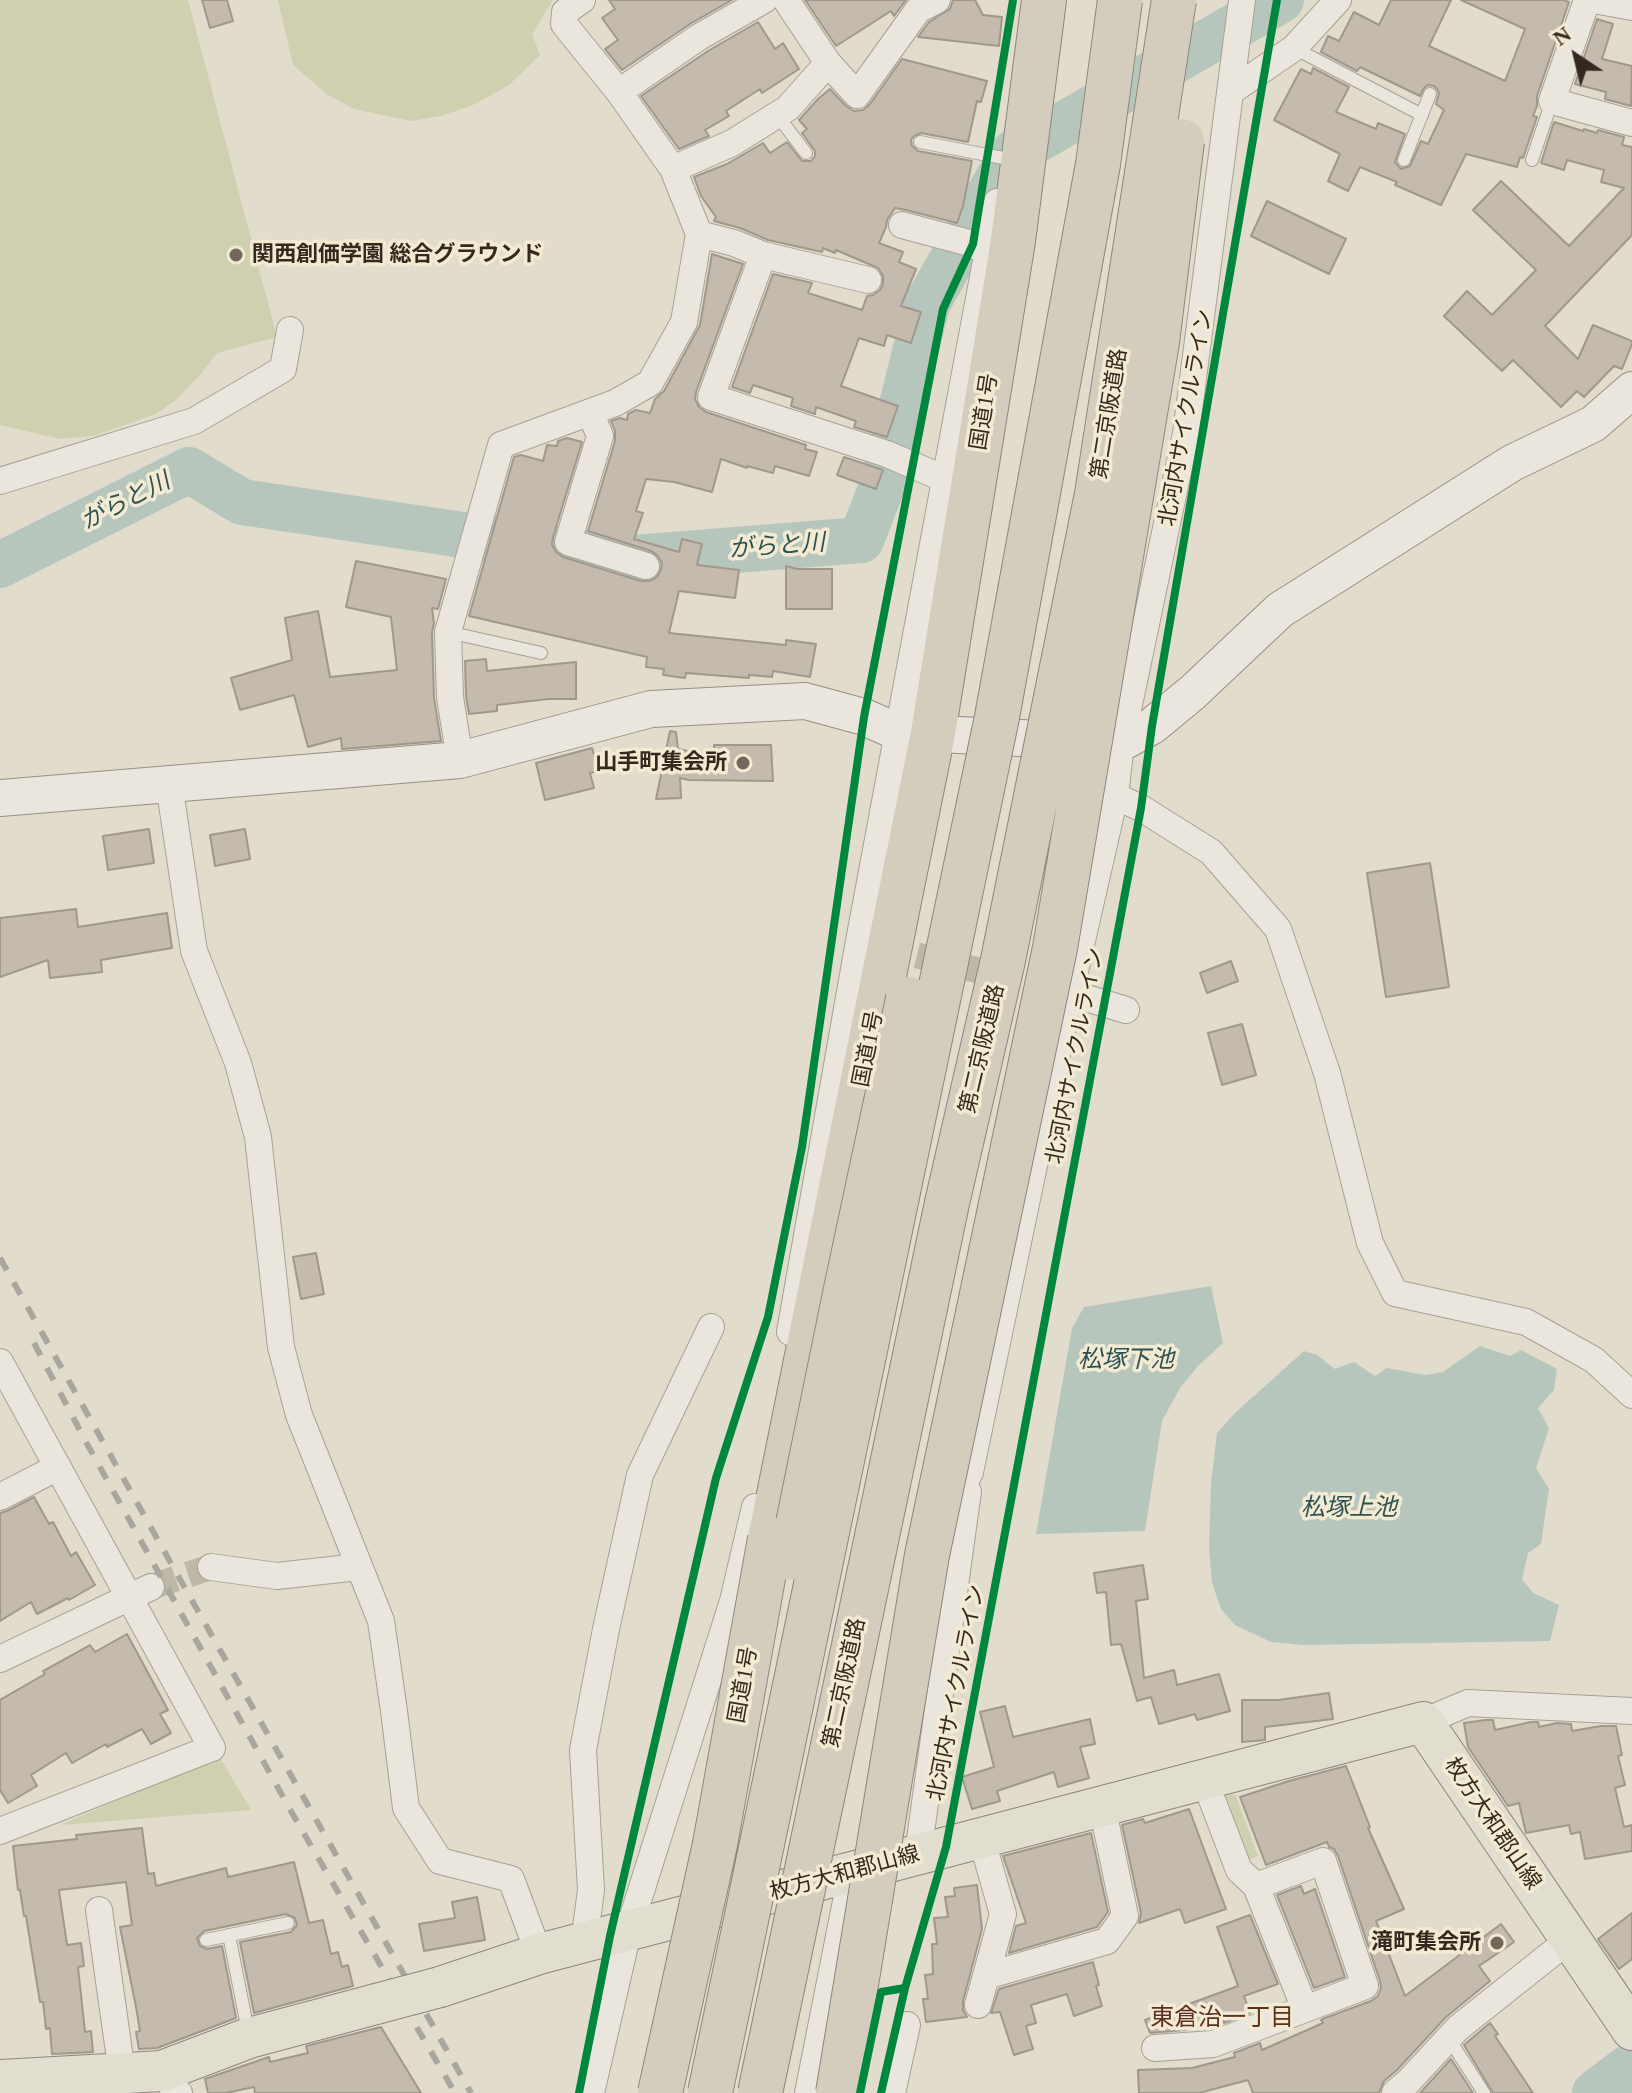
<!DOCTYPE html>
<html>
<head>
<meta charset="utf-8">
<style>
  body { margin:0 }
  #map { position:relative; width:1632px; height:2093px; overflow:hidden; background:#e1dccc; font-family:"Times New Roman",serif }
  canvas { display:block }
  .north { position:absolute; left:1536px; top:16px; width:80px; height:80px; -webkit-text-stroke:6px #f2ead2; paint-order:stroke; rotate:325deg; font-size:22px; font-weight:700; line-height:32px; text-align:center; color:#34291e }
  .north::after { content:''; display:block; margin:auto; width:28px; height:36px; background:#34291e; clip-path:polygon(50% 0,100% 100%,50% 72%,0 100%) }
</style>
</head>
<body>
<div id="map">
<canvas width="1632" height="2093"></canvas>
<div class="north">N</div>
</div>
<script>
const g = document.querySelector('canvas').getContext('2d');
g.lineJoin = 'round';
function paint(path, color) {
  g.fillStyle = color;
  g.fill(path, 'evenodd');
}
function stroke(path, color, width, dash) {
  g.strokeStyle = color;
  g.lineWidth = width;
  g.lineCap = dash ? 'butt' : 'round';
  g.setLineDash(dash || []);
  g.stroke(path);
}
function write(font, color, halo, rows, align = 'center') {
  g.font = font + ' "Times New Roman","Noto Sans JP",serif';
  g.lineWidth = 7;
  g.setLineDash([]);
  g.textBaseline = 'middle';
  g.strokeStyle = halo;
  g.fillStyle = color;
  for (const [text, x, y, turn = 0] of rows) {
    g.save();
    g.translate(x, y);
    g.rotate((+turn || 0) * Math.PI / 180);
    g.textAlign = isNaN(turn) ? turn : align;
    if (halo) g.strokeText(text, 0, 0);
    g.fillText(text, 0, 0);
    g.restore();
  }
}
const green = new Path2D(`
  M0,0H188L277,337L217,353L200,375L177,399L156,414L93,436L61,439L0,425Z
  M278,0H553L532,34L540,55L509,85L473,105L441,116L411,121L354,109L328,95L293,65Z
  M219,1756L251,1810L60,1825Z
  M1235,1794L1258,1856L1246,1861L1222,1797Z`);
const water = new Path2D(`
  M1211,1286L1223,1343L1198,1366L1180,1388L1162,1421L1145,1531L1036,1534L1072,1328L1084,1307Z
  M1480,1346L1510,1356L1521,1350L1557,1369L1554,1390L1538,1408L1549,1428L1536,1468L1549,1489L1541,1544L1528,1553L1522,1579L1533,1593L1559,1605L1550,1641L1304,1645L1271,1642L1235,1625L1221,1609L1212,1583L1209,1548L1211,1483L1217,1433L1236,1412L1304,1351L1317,1355L1335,1369L1354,1362L1375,1376L1387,1368L1425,1375L1443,1372Z`);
const river = new Path2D(`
  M0,565L189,470L242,502L623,559L861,540L882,486L927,304L1012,154L1281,0
  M1595,2093L1632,2065`);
const building = new Path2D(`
  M202,0H227L233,21L210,28Z
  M609,0H732L690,24L622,70L605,49L618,40L602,18L615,9Z
  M805,0H906L894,16L891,11L836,46Z
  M953,0H975L983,15L1002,17L999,46L918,37L929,22L950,9Z
  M1391,0H1451L1429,46L1505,81L1525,29L1461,0H1563L1569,2L1537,96V106L1533,116L1537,117L1523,158L1520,157L1517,167L1466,154L1441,205L1395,185L1397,182L1360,167L1348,191L1328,181L1340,154L1274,120L1301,69L1311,74L1313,68L1349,87L1336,112L1376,129L1378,123L1405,134L1395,162L1401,169L1410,166L1421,141L1428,144L1444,110L1436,104L1439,93L1437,89L1434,86L1428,85L1424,88L1420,96L1360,67L1357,71L1321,52L1328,36L1339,41L1354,12L1379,25Z
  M1597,19L1613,24L1602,59L1632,66L1631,106L1605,99L1606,92L1575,84Z
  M758,22L775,49L783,43L799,69L762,93L760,89L726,111L729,116L705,130L709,136L679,149L641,96L708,51Z
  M902,59L987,81L981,102L977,101L968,142L921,133L914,136L911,140L912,146L918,151L972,161L963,206L957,223L906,210L895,208L887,220L886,227L879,243L903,252L899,262L916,269L901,306L921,312L911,343L887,335L884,346L859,338L841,386L898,406L887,437L854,427L856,421L816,407L815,414L791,406L793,398L753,385L750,393L732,387L773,274L812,283L808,293L862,310L867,296L873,295L880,290L883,284V276L878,268L836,250L835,253L823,248L822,252L768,240L740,228L714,221L716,217L701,196L694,177L727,164L763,143L770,153L787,142L802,161H811L815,156V151L802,133L807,129L799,120L818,99L830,89L846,106L854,111L863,110L870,104Z
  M1554,122L1583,131L1584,129L1597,133L1598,130L1624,137L1622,145L1632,147V235L1545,326L1578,359L1593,325L1632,341V344L1622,369L1614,366L1584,397L1577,391L1561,407L1513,360L1502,371L1444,316L1467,291L1492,315L1536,270L1473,210L1501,181L1569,246L1624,188L1601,182L1604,170L1567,160L1564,170L1541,163Z
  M1267,201L1346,239L1329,274L1251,236Z
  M712,254L743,264L696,392L695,399L699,407L706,412L806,445L805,449L817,452L809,476L775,466L773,473L747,466V468L721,459L712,492L674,482L646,479L636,511L643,513L634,539L679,552L682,539L702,544L697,565L739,570L735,598L679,591L669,633L786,645V640L816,644L810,677L773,671L772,677L749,675V678L686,673L685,678L663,675L664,669L646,667L647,657L469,616L514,457L521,455L543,461L547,445L557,446L558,441L567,438L582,442L553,537L552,545L556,552L563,557L641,581H650L657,577L661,570L662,563L657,555L651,551L588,531L615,441V431L611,421L620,418L627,420L628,414L636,410L650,413L655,399L664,391L700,325Z
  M844,457L883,470L876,489L837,475Z
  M356,561L446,579L438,609L432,608L434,623L432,632L434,698L441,741L342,749L341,738L308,747L294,695L240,710L231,678L292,660L285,618L318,611L330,677L397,670L391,617L346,607Z
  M786,566L797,569H832V609H786Z
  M486,659L487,671L576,662V699H548L497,705V711L469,714L466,696L465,661Z
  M670,731L676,732L678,749L714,756V745H771L773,781L689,780L680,778L681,798L656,799Z
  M592,748L599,771L590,773L594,788L545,800L536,763Z
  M149,829L154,863L108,870L103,836Z
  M245,829L250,859L215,866L210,835Z
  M1430,863L1449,987L1386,997L1367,873Z
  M76,909L78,927L167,913L172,948L101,960L102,972L50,978L48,960L0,977V918Z
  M1231,961L1238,981L1207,993L1200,973Z
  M1242,1024L1256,1075L1222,1085L1208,1033Z
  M316,1253L324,1294L301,1299L293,1257Z
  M34,1497L49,1524L53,1522L71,1556L76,1552L95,1585L69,1600L68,1598L37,1614L31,1602L0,1621V1513L7,1511Z
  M1143,1565L1148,1599L1136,1601L1144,1678L1174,1670L1177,1685L1219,1674L1230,1711L1197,1720L1195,1714L1159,1724L1151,1697L1137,1701L1121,1644L1111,1645L1106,1592L1097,1593L1094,1573Z
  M127,1634L168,1710L160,1714L171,1733L151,1744L142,1729L107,1747L106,1744L72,1763L66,1753L31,1775L37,1786L8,1803L0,1790V1700L45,1674L43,1671L90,1645L95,1652Z
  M1329,1693L1333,1719L1265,1727V1740L1242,1742V1700H1278Z
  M1005,1706L1013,1737L1090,1719L1095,1744L1080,1747L1089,1778L1058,1787L1054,1772L997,1791L1000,1801L972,1809L962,1777L994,1767L980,1712Z
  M1485,1720H1493L1495,1730L1531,1722H1538L1539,1727L1557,1723L1571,1724L1572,1731L1601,1726H1616L1622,1755L1618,1756L1625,1785L1615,1788L1624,1827L1632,1825V1851L1585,1859L1580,1832L1571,1834L1569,1825L1526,1833L1519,1803L1508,1806L1468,1747L1464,1723Z
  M1346,1766L1370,1827L1368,1828L1404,1909L1376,1921L1405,1996L1501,1924L1514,1942L1479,1966L1490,1981L1446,2017L1397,2070L1384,2081L1379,2093H1253L1248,2080L1199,2093H1139L1138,2070L1192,2068L1235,2057L1234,2053L1260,2043L1262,2050L1323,2023L1321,2020L1325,2018L1371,2001L1378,1996L1381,1988L1380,1981L1338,1856L1334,1849L1329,1847L1327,1842L1266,1865L1240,1797L1289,1781Z
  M1189,1809L1226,1909L1185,1923L1180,1909L1139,1923L1141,1913L1122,1825L1143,1819L1145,1823Z
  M142,1828L148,1874L154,1873L156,1886L226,1868L228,1877L294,1862L309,1923L323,1920L331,1954L338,1952L342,1967L348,1965L353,1986L254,2013L240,1942L291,1932L297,1925L295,1918L286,1914L204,1931L197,1938L200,1946L207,1949L222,1946L236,2018L157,2048L139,2049L136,2032L140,2031L136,2007L120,1927L132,1925L126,1882L59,1890L67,1945L81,1943L84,1966L78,1967L85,2032L91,2031L93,2052L52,2054L50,2028L46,2029L43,2002H40L26,1916H24L20,1890H18L13,1846L77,1839L76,1835Z
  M1091,1833L1108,1912L1097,1927L1009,1953L1016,1926L1026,1923L1003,1856Z
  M977,1885L982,1929L963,2001V2010L967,2017L926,2022L923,1999H928L925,1975L933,1974L932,1944H937L934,1918L948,1917L945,1897L955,1896L954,1888Z
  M1301,1886L1304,1894L1315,1889L1345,1977L1314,1988L1277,1895Z
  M477,1897L485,1940L424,1951L419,1924L455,1918L452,1902Z
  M1632,1913V1959L1619,1969L1598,1939Z
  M1250,1915L1278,1984L1244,1996L1250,2013L1224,2023L1222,2016L1184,2030L1150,2033L1145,2020L1238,1986L1217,1927Z
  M1093,1962L1099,1985L1096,1986L1102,2006L1074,2016L1067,1994L1031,2005L1036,2023L1026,2026L1033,2049L1014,2055L1000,2012L991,2013L999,1989Z
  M1490,2023L1498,2034L1495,2036L1533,2093H1493L1464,2045Z
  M381,2027L421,2093H255L254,2087L226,2093H208L205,2079L269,2057L270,2062L308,2053L306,2046Z
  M1451,2059L1473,2093H1420Z`);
const streetTunnel = new Path2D(`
  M879,946L1058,990
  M151,1587L211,1567`);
const lane = new Path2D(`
  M1294,48L1422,115
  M777,115L806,153
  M920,142L1003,158
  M1404,160L1430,94
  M1532,160L1552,101
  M448,632L541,653
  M229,1935L248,2031
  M206,1940L288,1923
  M1449,2039L1484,2093`);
const street = new Path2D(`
  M786,0L828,63L857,95L918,10L937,0
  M1587,0L1552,101L1632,123
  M1594,0L1632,7
  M619,92L699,37L764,0
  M1230,92L1294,48L1338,0
  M673,169L732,143L788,108L828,63
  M902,225L973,244L988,253
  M699,234L734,243L763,255L711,397L887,454L945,479
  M763,255L868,280
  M590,412L600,436L568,542L646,566
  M0,481L194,421L283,369L290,330
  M460,760L450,697L448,632L501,445L615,403L650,383L684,322L699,234L673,169L619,92L564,24L565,12L582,0
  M169,784L194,951L238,1063L258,1137L281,1347L299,1415L381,1621L394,1711L406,1808L440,1861L511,1879L539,1954
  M1115,796L1141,808L1211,852L1278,929L1327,1073L1370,1243L1395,1293L1526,1322L1594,1360L1632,1395
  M1070,993L1126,1010
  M790,1332L859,941L997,202
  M0,1362L212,1748L0,1831
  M0,1497L58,1467
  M949,1513L970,1472L1070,993L1115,796L1121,743L1186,433L1242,0
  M211,1567L277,1576L358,1567
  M0,1659L151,1587
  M1423,1722L1468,1703L1632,1711
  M918,1854L968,1491
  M1256,1886L1323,1861L1365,1986L1305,2009
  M99,1910L122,2073
  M584,1943L591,1890L583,1750L606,1629L640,1475L711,1327
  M986,1976L1107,1941L1125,1916L1102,1806
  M978,2005L1003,1914L981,1837
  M1155,2048L1213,2044L1305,2009L1256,1886L1239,1870L1204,1779
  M162,2071L175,2091L179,2093
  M591,2093L628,1932L733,1601L755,1507
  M808,2093L852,1871
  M892,2093L907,2025
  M1395,2093L1408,2082L1458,2028L1570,1939`);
const secondary = new Path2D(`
  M0,798L460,760L651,709L805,701L864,717L898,732L1121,743L1152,726L1192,693L1280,610L1512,463L1593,424L1632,390`);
const primary = new Path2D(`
  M440,1987L539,1954L1423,1722L1632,2030
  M0,2080L162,2071L249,2038L376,2004`);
const highway = new Path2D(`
  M770,1539L933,733L1013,241L1044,0`);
const rail = new Path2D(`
  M0,1258L177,1574L471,2093
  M34,1343L86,1442L292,1813L455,2093`);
const primaryBridge = new Path2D(`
  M376,2004L440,1987`);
const highwayBridge = new Path2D(`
  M791,1558L845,1294L908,999
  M660,2093L715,1844L770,1539
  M710,2093L997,717L1098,164L1120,0
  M760,2093L947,1203L1003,960L1097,494L1174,0
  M838,2093L927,1555L1055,948L1157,342L1182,141`);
const cycleway = new Path2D(`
  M579,2093L610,1936L716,1478L768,1317L802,1147L864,717L943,309L973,244L1013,0
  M860,2093L881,1992L905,1988L946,1847L1141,808L1152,726L1277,0
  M881,2093L905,1988`);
const markers = [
  [236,255,8,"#71685b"],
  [743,763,8,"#71685b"],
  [1497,1943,8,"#71685b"]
];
const poiNames = [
  ["関西創価学園 総合グラウンド",252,255,"left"],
  ["山手町集会所",727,763],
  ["滝町集会所",1481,1943]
];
const streetNames = [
  ["国道1号",985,412,-81],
  ["第二京阪道路",1110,414,-81],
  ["北河内サイクルライン",1187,418,-80],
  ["国道1号",869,1049,-79],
  ["第二京阪道路",983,1049,-77],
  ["北河内サイクルライン",1076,1056,-79],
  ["第二京阪道路",845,1683,-78],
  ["国道1号",744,1685,-80],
  ["北河内サイクルライン",957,1693,-79],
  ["枚方大和郡山線",1492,1824,56],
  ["枚方大和郡山線",845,1874,-15]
];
const waterNames = [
  ["がらと川",126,502,-27],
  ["がらと川",777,547,-4],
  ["松塚下池",1126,1361],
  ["松塚上池",1349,1509]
];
const neighbourhoodNames = [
  ["東倉治一丁目",1222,2019]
];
paint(green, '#cfd0af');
paint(water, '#b7c6bd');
stroke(river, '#b7c6bd', 46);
paint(building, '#c4baad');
stroke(building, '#a1988c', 2);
stroke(streetTunnel, '#beb8a9', 26, [26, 13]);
stroke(lane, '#a6a195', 14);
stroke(street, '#a6a195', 28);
stroke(secondary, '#969085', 38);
stroke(primary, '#8c867c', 42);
stroke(highway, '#8c867c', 46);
stroke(lane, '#eae6dd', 12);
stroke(street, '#eae6dd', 26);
stroke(secondary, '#eae6dd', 36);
stroke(primary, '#e1ddcf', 40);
stroke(highway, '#d4ccbc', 44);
stroke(rail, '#a9a69d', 6, [14, 14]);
stroke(primaryBridge, '#8c867c', 42, []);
stroke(highwayBridge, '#8c867c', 46, []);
stroke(primaryBridge, '#e1ddcf', 40);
stroke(highwayBridge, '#d4ccbc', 44);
stroke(cycleway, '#00873e', 8);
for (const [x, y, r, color] of markers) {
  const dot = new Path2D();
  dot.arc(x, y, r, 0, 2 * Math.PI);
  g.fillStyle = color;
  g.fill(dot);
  stroke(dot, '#f2ead2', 3);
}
write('bold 22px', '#34291e', '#f2ead2', poiNames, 'right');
write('22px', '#34291e', '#f2ead2', streetNames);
write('italic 24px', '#2e5252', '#f2ead2', waterNames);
write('24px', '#5d3021', '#f2ead2', neighbourhoodNames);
</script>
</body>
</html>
